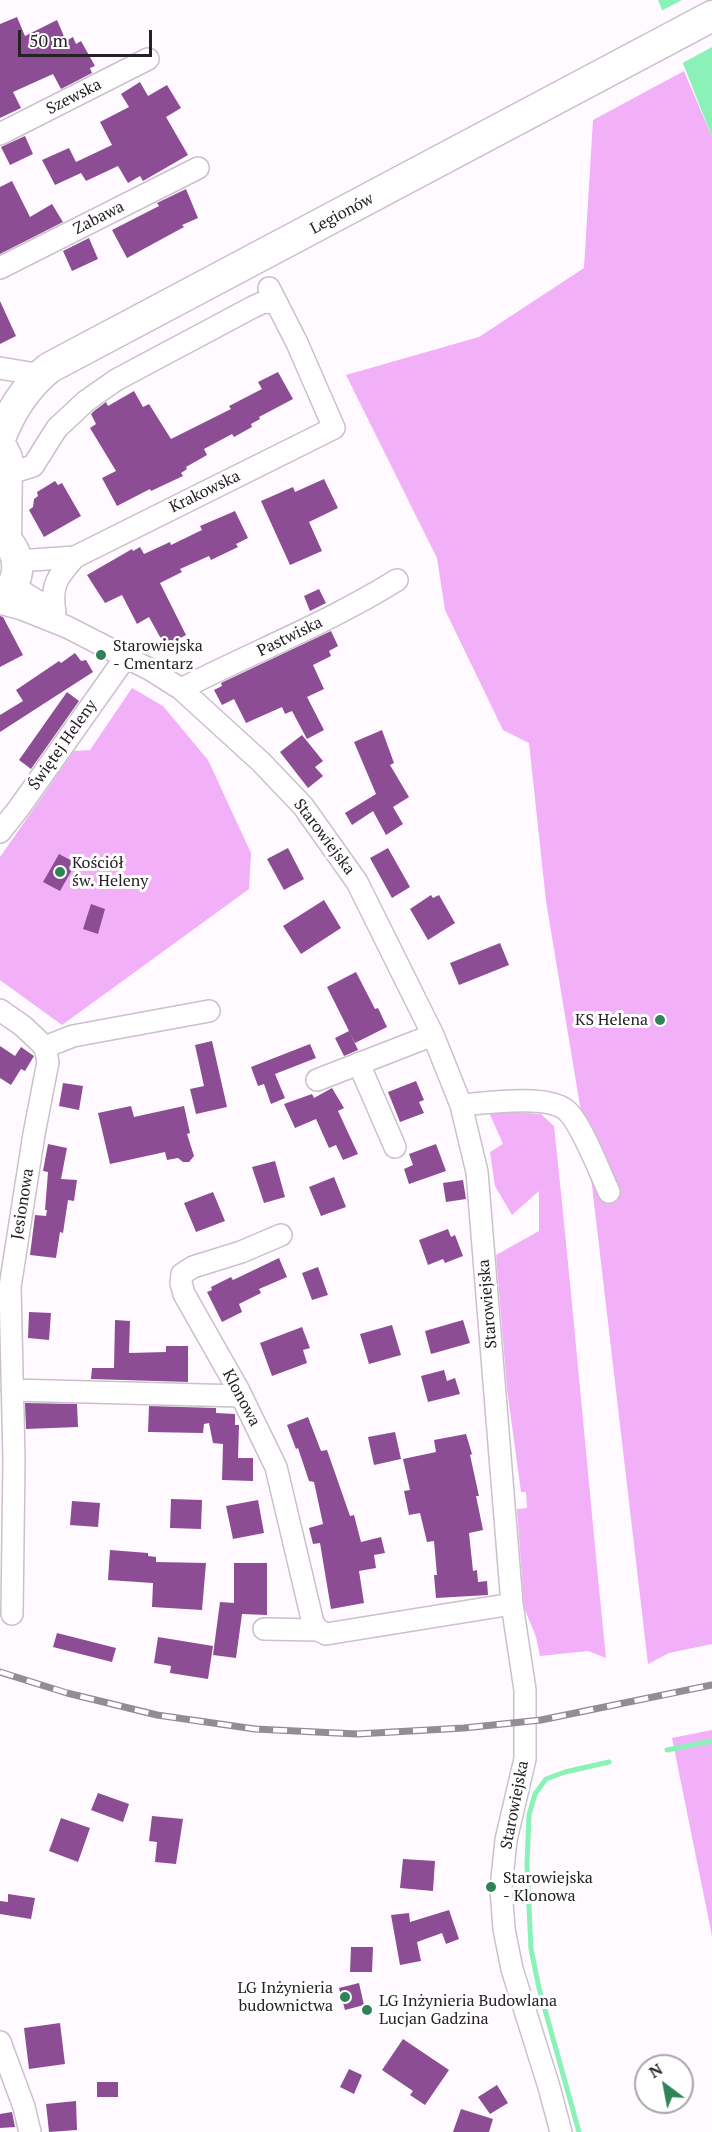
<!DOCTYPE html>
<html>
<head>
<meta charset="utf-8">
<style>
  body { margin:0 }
  #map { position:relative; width:712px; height:2132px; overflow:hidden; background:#fffaff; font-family:"PT Serif",serif }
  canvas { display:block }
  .north { position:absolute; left:634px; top:2054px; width:60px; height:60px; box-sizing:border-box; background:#fff; border:2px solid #a8a6a8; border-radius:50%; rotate:328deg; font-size:16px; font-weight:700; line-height:24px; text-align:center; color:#252125 }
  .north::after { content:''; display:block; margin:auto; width:21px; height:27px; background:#2e8458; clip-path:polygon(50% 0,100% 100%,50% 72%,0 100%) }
  .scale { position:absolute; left:18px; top:30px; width:134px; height:27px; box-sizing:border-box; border:3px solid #252125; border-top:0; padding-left:8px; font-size:18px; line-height:21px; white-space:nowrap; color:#252125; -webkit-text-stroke:4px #fff; paint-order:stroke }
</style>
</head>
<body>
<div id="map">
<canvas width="712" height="2132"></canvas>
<div class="north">N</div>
<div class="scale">50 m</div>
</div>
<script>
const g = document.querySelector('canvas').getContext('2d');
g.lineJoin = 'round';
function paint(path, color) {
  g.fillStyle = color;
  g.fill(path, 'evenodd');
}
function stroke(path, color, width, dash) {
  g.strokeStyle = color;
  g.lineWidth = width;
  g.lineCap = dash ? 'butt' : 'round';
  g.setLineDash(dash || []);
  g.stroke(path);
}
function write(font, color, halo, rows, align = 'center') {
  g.font = font + ' "PT Serif",serif';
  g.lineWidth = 6;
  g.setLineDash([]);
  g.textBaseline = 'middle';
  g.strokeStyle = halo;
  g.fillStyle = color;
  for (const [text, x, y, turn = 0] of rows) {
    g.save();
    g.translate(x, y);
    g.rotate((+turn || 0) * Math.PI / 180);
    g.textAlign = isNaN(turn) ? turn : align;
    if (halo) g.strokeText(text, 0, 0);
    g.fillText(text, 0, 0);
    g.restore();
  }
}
const green = new Path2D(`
  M684,71L712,137V1644L669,1653L648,1664L589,1160L546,901L529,743L503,730L445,610L437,558L346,375L479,337L584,268L593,120Z
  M132,688L163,706L208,760L251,853L249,889L62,1025L0,980V857L74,751L90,750Z
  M488,1110L541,1114L554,1126C573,1303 588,1480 606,1658L588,1651L540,1656L536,1637L524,1607L517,1509L527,1508L526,1492H521L507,1389L496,1255L539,1231V1191L512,1215L495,1186L490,1152L503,1144Z
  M712,1730V1936L672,1738Z`);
const water = new Path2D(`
  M658,0H712V137Z`);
const pier = new Path2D(`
  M682,0H712V47L679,65L659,12Z`);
const stream = new Path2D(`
  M667,1750L712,1741
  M579,2132L539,1988L531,1949L527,1864L529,1815L535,1794L546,1779L565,1772L609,1762`);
const building = new Path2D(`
  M17,17L25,36L57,20L66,41L73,37L76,44L81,41L95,66L90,68L92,73L61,89L53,74L13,92L21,108L0,118V24Z
  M140,82L148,96L167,85L181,108L166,117L188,155L143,181L140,176L128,183L118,166L86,181L81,173L55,185L42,160L69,148L76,162L112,145L100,122L129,107L121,94Z
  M25,136L33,154L10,165L1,147Z
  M12,181L30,217L52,204L63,222L0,254V187Z
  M186,189L198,218L182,225L184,227L127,258L112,230L159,206L157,203Z
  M89,238L98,259L72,271L63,251Z
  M0,301L16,336L0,344Z
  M278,372L293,399L259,417L260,419L251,424L252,427L234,437L232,434L204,449L207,455L186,467L187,469L181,473L183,476L151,491L150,489L117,506L102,478L116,471L90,428L96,424L91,414L94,411L106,402L108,406L134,391L143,407L149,404L171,439L231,409L229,406L262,389L258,382Z
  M324,479L338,508L309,522L322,551L290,565L261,501L293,487L295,492Z
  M55,481L58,485L62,483L81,516L44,537L29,510L33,507L34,499L38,496L37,492Z
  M235,511L248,538L236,544L238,547L211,560L209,556L180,569L182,572L160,583L186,635L169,644L160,637L149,617L137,624L122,595L105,603L87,575L132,549L133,551L140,547L144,554L170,542L171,545L202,530L200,526Z
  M319,589L326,603L310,611L304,596Z
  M0,616L3,617L23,655L0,667Z
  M331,631L338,646L329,651L331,656L313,665L324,689L307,697L324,730L307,739L292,711L285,714L282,707L246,723L234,699L222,705L214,690L222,686L221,683Z
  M75,653L81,661L86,660L93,672L0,732V715L23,701L16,690L59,661L61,663Z
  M67,692L79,701L31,769L19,760Z
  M382,730L394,763L390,765L409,797L393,807L403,824L386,835L373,811L352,825L345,813L376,794L354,742Z
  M302,735L323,761L315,767L323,776L308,788L280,752Z
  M288,848L304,879L284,890L267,859Z
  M388,848L410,887L392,898L370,858Z
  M59,854L76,863L60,891L43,882Z
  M431,895L433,898L439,895L455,923L428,940L410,909Z
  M324,900L341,928L301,954L283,926Z
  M91,904L105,909L98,934L83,929Z
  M500,943L509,965L459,985L450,963Z
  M356,972L375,1009L378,1008L387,1027L355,1043L327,987Z
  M349,1031L358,1050L344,1056L335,1038Z
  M212,1041L227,1107L196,1114L190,1089L204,1086L195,1045Z
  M310,1044L316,1058L275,1074L285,1098L271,1104L264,1084L258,1086L251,1067Z
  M0,1046L15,1056L21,1047L34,1056L25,1071L21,1069L11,1085L0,1078Z
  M416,1081L424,1100L419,1102L424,1113L400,1122L388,1092Z
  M63,1083L83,1086L79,1110L59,1106Z
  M332,1088L344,1108L338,1111L358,1154L343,1160L336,1145L329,1148L316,1119L295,1128L284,1104L312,1094L314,1098Z
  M131,1106L134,1117L184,1106L190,1133L187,1134L194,1156L189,1162H183L178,1158L167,1160L165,1152L110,1164L98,1113Z
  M48,1144L67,1148L61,1179L77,1180L74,1201L68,1200L63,1233L60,1232L56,1258L30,1255L35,1215L46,1216L47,1210H45L48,1172L43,1171Z
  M436,1144L446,1171L409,1184L404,1169L413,1165L409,1154Z
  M275,1161L285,1197L264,1203L252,1167Z
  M334,1177L346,1207L321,1216L309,1187Z
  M463,1180L466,1199L446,1202L443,1183Z
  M213,1192L225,1221L196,1232L184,1203Z
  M448,1229L451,1237L455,1235L463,1256L445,1263L443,1259L428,1265L419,1240Z
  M279,1258L287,1277L259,1289L261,1293L239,1304L242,1312L222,1322L207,1292L212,1290L211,1287L231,1277L233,1280Z
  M318,1267L328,1295L312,1300L302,1273Z
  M29,1312L51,1313L49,1340L28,1338Z
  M115,1320L130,1321L129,1353L166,1352V1346H188V1382L91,1379L92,1368H114Z
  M463,1320L470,1343L431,1354L425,1331Z
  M392,1325L401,1355L369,1364L360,1334Z
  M302,1327L310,1348L303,1350L307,1363L272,1376L260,1343Z
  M444,1370L447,1381L455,1378L460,1394L428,1402L421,1376Z
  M25,1403L77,1404L78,1427L26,1429Z
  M149,1406L216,1408V1413L235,1414V1425H239L238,1458H253V1481L222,1480L223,1444L213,1443L209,1423L204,1424L203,1433L148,1432Z
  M308,1417L321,1451L327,1450L350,1516L354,1515L361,1542L381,1537L385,1553L374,1555L376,1568L359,1571L364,1603L331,1609L320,1543L313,1544L309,1528L323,1524L314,1482L309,1481L298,1448L296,1449L287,1425Z
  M395,1432L401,1459L374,1465L368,1437Z
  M466,1434L472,1454L470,1455L479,1496H476L483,1530L469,1533L473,1571L477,1570L478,1582L487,1581L488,1595L436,1598L434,1575H437L434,1541L427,1542L420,1513L409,1515L404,1491L410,1490L403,1459L436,1452L434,1440Z
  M171,1499L202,1500L201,1529L170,1528Z
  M258,1500L264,1533L233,1539L226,1506Z
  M72,1501L100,1503L98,1527L70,1525Z
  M110,1550L148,1553V1556L156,1557V1562L206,1563L202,1610L152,1607L153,1583L108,1580Z
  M234,1563H267V1615L242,1614L236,1658L213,1655L220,1602L234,1603Z
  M57,1633L116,1648L112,1662L53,1647Z
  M158,1637L213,1646L208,1679L170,1673L171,1666L154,1663Z
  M98,1793L129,1804L123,1822L91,1810Z
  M152,1816L183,1819L176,1864L155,1862L157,1842L149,1841Z
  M61,1818L90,1828L78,1862L49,1851Z
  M403,1859L435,1861L433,1891L400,1888Z
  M8,1894L35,1898L31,1919L0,1914V1901L8,1902Z
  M449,1910L459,1939L446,1944L442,1933L417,1942L421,1961L400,1965L391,1915L409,1913L410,1922Z
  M351,1947H373L372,1972H350Z
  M359,1983L364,2005L345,2010L339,1988Z
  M60,2023L65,2064L29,2069L24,2028Z
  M403,2039L449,2070L425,2105L410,2095L413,2091L382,2070Z
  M349,2069L362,2075L354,2094L340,2087Z
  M97,2082H118V2097H97Z
  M497,2085L508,2103L490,2114L478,2097Z
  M76,2101L77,2130L49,2132L46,2104Z
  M461,2109L493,2119L489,2132H453Z
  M12,2112L15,2127L0,2128V2114Z`);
const minor = new Path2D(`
  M0,134L148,59
  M0,268L198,168
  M0,368L42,375
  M7,474L33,466L57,428L86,401L116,380L253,307L264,302L277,303
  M18,561L75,557L334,428L297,343L269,288
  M13,586L55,612
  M0,603L22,609L67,627L151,670L181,689L261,762L303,806L357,882L433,1035L461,1105L477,1172L512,1604L525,1690V1759L506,1840L501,1888L504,1929L512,1969L549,2087L561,2132
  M55,612C50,585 58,576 75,557
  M181,689C253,652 328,623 397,580
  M0,832L19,808L125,658
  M0,1010L23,1026L45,1047L48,1062L34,1134L10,1287L14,1459L12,1614
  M45,1047L73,1036L209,1011
  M359,1064L395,1147
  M317,1080L433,1035
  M461,1105C486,1103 547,1094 566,1110C581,1122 600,1173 609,1192
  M281,1235L241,1252L193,1267L182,1274L181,1283L184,1294L239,1391L276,1467L313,1623L318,1630L326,1634L512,1604
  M12,1390L241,1396
  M264,1629L318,1630
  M0,2042L24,2107L30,2132`);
const secondary = new Path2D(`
  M0,438C12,409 25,388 49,368L712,16
  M0,444L7,458L6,540
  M0,535C23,551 23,583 0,598`);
const rail = new Path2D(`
  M0,1672L67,1693L157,1715L255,1729L357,1734L464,1728L541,1720L712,1685`);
const markers = [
  [101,655,6,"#2e8458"],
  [60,872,6,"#2e8458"],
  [660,1020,6,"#2e8458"],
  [491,1887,6,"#2e8458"],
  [345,1997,6,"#2e8458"],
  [367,2010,6,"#2e8458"]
];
const streetNames = [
  ["Szewska",74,97,-27],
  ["Legionów",342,214,-28],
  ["Zabawa",99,218,-27],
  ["Krakowska",205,492,-26],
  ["Pastwiska",290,637,-26],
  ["Świętej Heleny",63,745,-55],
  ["Starowiejska",324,837,53],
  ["Jesionowa",23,1204,-81],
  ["Starowiejska",488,1304,-95],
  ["Klonowa",241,1398,62],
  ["Starowiejska",515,1805,-79]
];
const poiNames = [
  ["Starowiejska",113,646],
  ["- Cmentarz",113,664],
  ["Kościół",72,863],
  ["św. Heleny",72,881],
  ["KS Helena",648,1020,"right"],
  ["Starowiejska",503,1878],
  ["- Klonowa",503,1896],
  ["LG Inżynieria",333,1988,"right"],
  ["budownictwa",333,2006,"right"],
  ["LG Inżynieria Budowlana",379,2001],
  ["Lucjan Gadzina",379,2019]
];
paint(green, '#f1b0f8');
paint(water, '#8af2b6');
paint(pier, '#fffaff');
stroke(stream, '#8af2b6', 5);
paint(building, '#8c4d94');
stroke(minor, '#cbc0cc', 24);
stroke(secondary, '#cbc0cc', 33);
stroke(minor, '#fff', 21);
stroke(secondary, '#fff', 30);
stroke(rail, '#928d92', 7);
stroke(rail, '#fff', 4.5, [14]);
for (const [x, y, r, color] of markers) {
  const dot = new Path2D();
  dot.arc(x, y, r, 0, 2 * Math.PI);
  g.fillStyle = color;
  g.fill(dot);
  stroke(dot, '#fff', 2);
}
write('16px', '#252125', '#fff', streetNames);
write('16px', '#252125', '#fff', poiNames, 'left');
</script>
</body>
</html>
